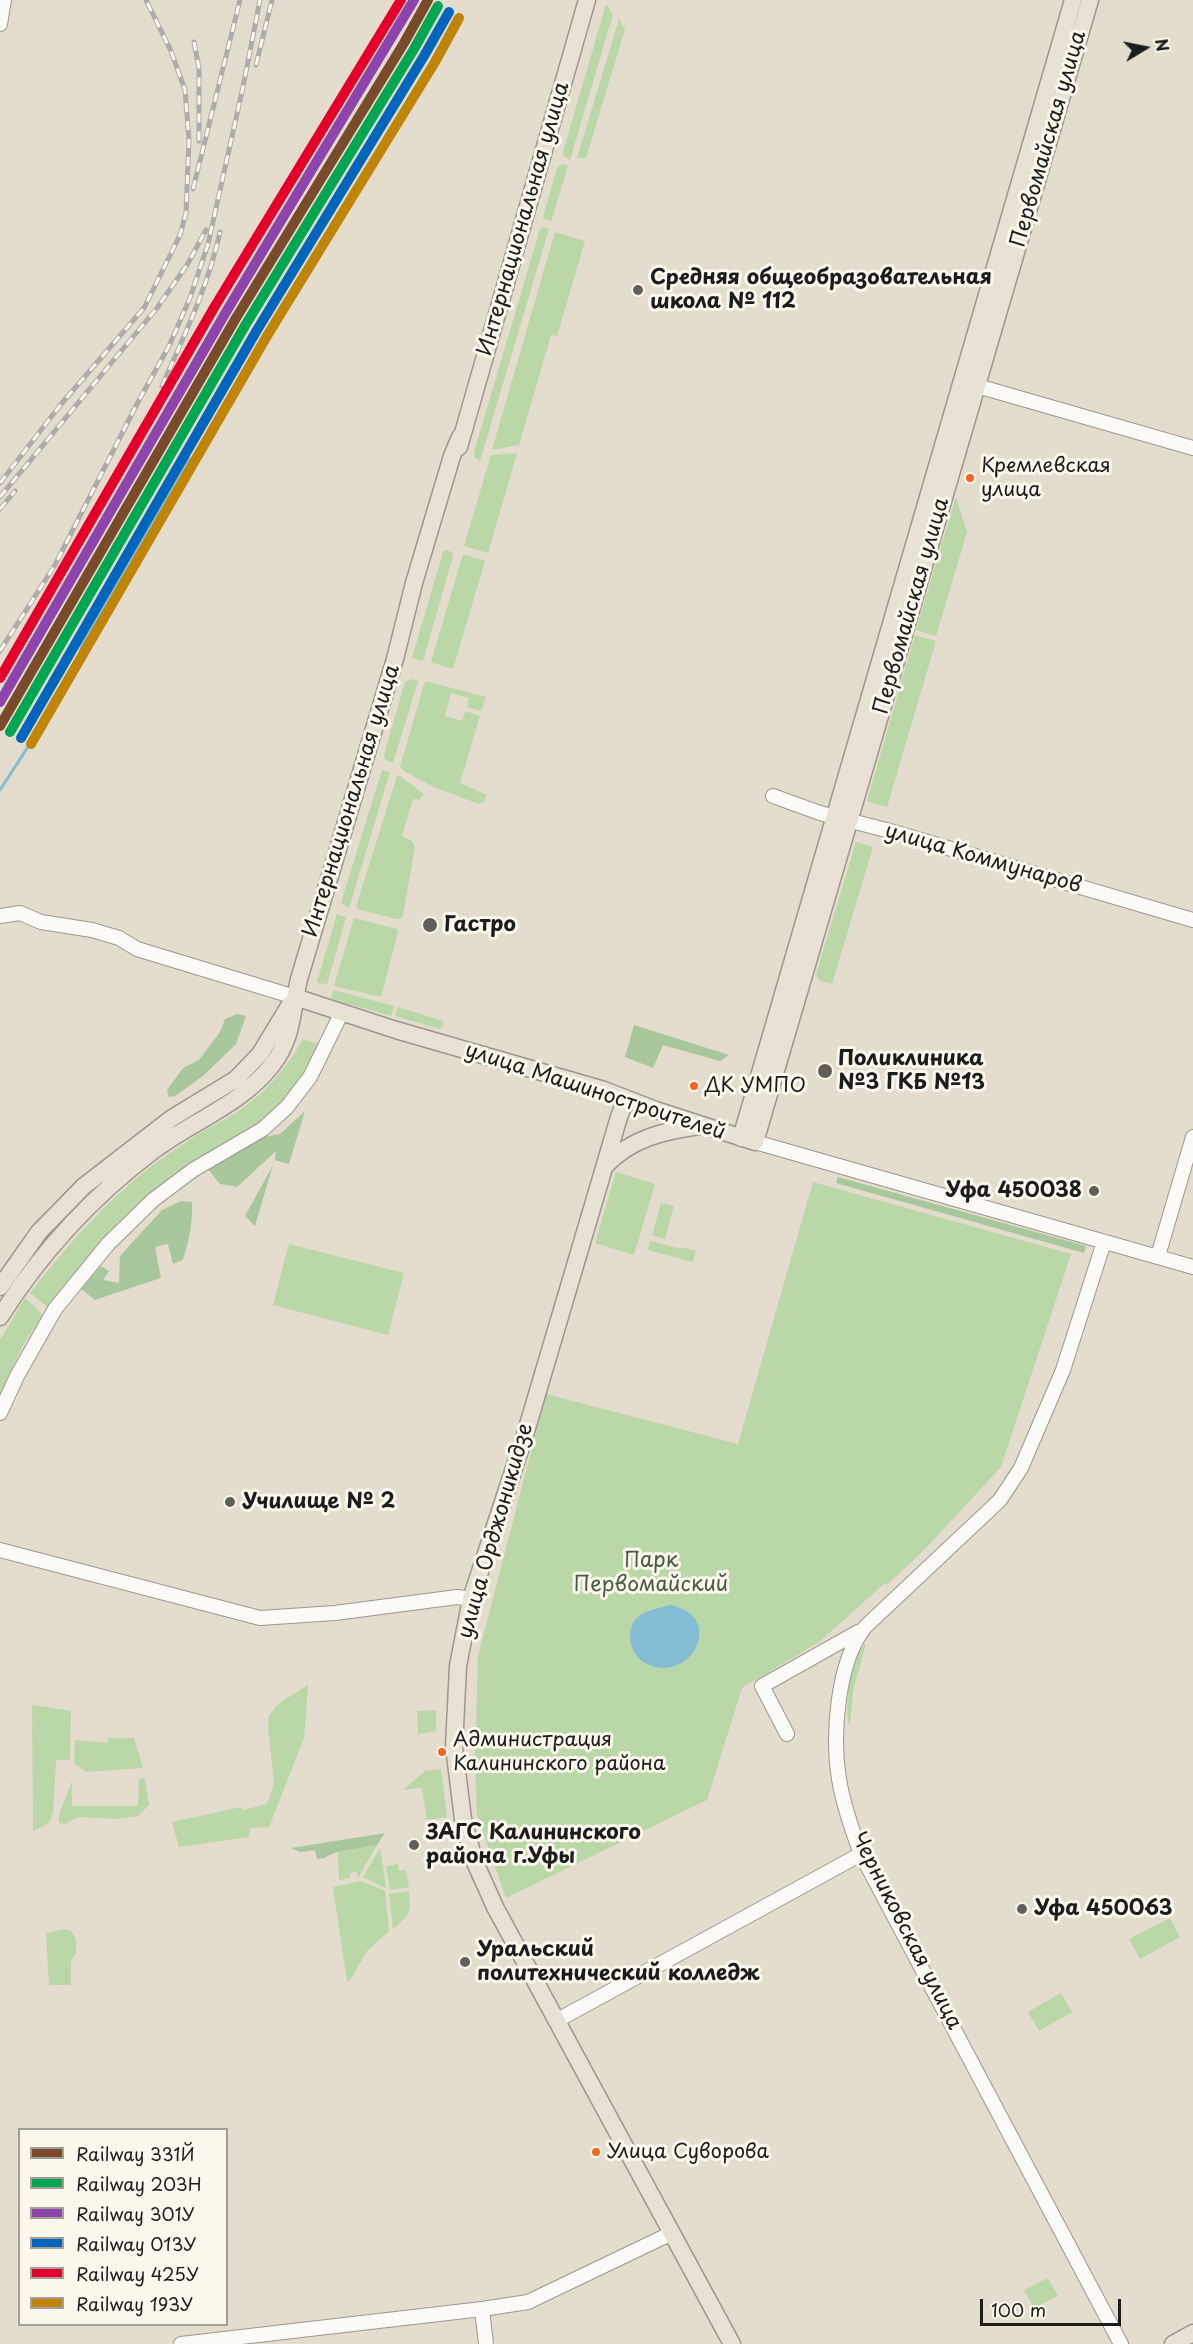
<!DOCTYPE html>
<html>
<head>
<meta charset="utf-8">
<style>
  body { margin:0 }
  #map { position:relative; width:1193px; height:2344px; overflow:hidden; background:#e4dccc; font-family:"Playpen Sans",sans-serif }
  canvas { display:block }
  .legend { position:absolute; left:18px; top:2128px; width:210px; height:198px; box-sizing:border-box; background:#fbf7ec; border:2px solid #a29f99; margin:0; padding:8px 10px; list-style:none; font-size:18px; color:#1c1c1c }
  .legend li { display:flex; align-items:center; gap:12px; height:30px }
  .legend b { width:30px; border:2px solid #a29f99 }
  .north { position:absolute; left:1115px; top:18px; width:60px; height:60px; -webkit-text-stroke:4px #fbf7ec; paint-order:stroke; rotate:80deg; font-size:16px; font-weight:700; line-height:24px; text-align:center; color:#1c1c1c }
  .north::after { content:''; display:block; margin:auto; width:21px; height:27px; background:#1c1c1c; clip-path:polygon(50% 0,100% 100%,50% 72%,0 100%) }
  .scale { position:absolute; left:980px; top:2299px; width:141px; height:27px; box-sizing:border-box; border:3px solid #1c1c1c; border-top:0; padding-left:8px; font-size:18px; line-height:21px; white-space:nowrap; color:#1c1c1c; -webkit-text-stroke:4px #fbf7ec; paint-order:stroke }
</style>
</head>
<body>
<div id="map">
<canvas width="1193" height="2344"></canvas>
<ul class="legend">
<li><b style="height:8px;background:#7a4b2a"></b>Railway 331Й</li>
<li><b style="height:8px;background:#00a651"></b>Railway 203Н</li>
<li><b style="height:8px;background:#8e44ad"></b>Railway 301У</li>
<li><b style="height:8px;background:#0065bd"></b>Railway 013У</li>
<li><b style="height:8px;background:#e4002b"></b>Railway 425У</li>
<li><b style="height:8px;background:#c08407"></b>Railway 193У</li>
</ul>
<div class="north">N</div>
<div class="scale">100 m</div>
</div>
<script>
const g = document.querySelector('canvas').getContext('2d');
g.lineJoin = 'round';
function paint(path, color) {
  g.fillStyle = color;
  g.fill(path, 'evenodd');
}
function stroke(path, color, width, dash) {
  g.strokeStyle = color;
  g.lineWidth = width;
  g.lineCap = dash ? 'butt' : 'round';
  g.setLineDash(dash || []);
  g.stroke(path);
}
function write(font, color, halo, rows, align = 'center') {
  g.font = font + ' "Playpen Sans",sans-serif';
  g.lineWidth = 6;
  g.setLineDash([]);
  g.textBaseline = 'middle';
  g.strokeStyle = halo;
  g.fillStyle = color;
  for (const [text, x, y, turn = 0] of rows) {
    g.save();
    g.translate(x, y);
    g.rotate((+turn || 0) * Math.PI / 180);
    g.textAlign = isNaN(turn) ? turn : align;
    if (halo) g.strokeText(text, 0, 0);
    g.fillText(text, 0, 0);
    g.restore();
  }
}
const green = new Path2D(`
  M606,4L613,14L570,160L564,156L563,152Z
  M619,19L625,29L586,158H577Z
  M562,164L568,166L551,222L543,218L544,214L557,168Z
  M543,227L549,229L480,461L474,457V452L540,229Z
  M555,232L585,241L557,336L551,335L519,445L492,450Z
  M517,453L488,553L464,546L491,455Z
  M956,497L967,532L936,636L916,630Z
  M445,550L452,552L453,556L423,661L412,658L443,552Z
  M463,554L485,561L453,669L431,662Z
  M915,635L936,641L887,807L867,801Z
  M411,679L418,681L393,763L385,759L384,755L405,682Z
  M425,681L486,697L481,711L467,707L469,698L451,693L445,716L462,721L465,711L480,716L460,783L487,795L484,802L479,804L434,787L404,771L400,767Z
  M382,770L390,772L349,908L341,903Z
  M397,776H400L424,794L419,800L413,799L402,836L412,841L415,847L403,915L401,919H397L360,910L356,907Z
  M856,842L873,847L832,984L819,980L816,974Z
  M337,914L346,917L327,985L317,982Z
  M354,918L397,929L398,932L381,997L334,986Z
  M333,990L394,1006L391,1016L331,999Z
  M398,1007L443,1021L444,1025L440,1029L395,1016Z
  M303,1039L322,1045L287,1101L248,1133L201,1161L50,1309L30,1293C68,1245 105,1202 154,1164C171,1152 189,1140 207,1129C219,1122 232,1116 243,1108C268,1090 288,1066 303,1039Z
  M616,1172L655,1184L634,1255L595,1243Z
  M813,1182L1071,1254L1001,1467L928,1546L887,1585L885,1583L819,1642L742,1688L707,1800L506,1898L477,1815L475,1762L478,1656L546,1394L738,1444Z
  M661,1203L674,1206L665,1239L652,1235Z
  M650,1241L682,1249L683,1247L696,1251L693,1262L648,1250Z
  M289,1244L404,1273L388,1335L273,1305Z
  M25,1298L43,1315L23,1345L0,1393V1340Z
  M866,1644L853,1691L850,1726C843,1711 851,1651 866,1644Z
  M308,1685L304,1738L269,1827L250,1828L249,1837L179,1847L172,1822L241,1807L243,1810L267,1804L274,1784L268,1727L269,1716L278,1704Z
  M32,1705L71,1711L70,1760H56L53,1813L48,1824L33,1831Z
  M436,1710V1731L418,1734L417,1711Z
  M109,1738H134L143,1768L86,1772L74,1763L75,1740L107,1743Z
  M441,1769L447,1817L427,1820L422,1788L403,1790L425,1771Z
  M145,1778L149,1805L138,1816L114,1819L78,1817L65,1824L59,1823V1815L72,1781V1806H138L139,1779Z
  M377,1845L358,1878L357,1872L350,1873V1878L339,1880L338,1853Z
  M380,1848L386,1888L363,1877Z
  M398,1864L399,1871L406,1870L409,1887L390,1890L386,1866Z
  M361,1881L385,1891L389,1931L367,1951L350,1980L347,1981L333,1887Z
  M409,1891C411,1913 410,1914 393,1929L389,1894Z
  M1170,1918L1180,1937L1140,1959L1129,1939Z
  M65,1929L71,1931L76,1940V1953L71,1961V1985H49L46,1933Z
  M1061,1993L1072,2012L1039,2031L1028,2012Z
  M1048,2278L1058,2296L1034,2308L1024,2290Z`);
const forest = new Path2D(`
  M237,1014L246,1016L236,1044L203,1076L175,1096L169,1097L167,1090L183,1068L199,1060L220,1032L225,1019Z
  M634,1025L729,1055L720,1061L663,1045L653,1068L625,1057Z
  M305,1111L289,1164L275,1160L276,1151L237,1187L220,1184L208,1169L229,1153H238L258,1138L280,1134Z
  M273,1165L255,1226L245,1216Z
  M838,1177L1086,1246L1084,1253L836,1183Z
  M181,1201L192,1202C193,1222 189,1241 183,1260L173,1264L168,1244L155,1247L161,1278L95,1300L81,1289L101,1266L109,1271L103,1280L119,1283L120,1256L162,1210Z
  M385,1833L377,1845L334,1853L324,1858L317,1859L315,1850L300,1852L291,1848Z`);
const water = new Path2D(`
  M670,1605C728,1616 690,1687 645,1663C629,1654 624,1628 639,1616C646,1610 661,1608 670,1605Z`);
const stream = new Path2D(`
  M0,790L33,739L50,705L76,665L84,640L189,458`);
const minor = new Path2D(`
  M0,24L4,0
  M967,383L1193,448
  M773,796L820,813L890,831L1193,920
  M0,916L20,913L41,922L92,930L119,938L137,949L295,997
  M755,1142L1193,1267
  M1104,1242L1063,1370L1021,1468L1000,1500L865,1627C837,1662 832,1736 839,1779C843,1804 852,1830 861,1854L1121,2344
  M1158,1256L1193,1137
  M0,1413L17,1376L55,1309L108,1244L153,1200L193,1170L263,1129L287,1107L310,1077L341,1014
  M0,1550L260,1618L335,1613L457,1597L471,1599
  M787,1734L762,1686L858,1632
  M556,2021L861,1854
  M482,2309L486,2344
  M181,2344L482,2309L528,2302L672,2233`);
const major = new Path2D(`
  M459,447L587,0
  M295,997L396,1030L604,1090L656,1110L755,1142L1090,0
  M626,1099L619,1117L525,1435L471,1599L458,1666L454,1747L463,1819L474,1860L495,1907L732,2344
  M741,1138L1073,0
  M606,1165C632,1138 664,1131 699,1126
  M0,1287L39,1232L84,1186L172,1118L236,1079L260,1054L291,1003
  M0,1317C41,1252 93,1196 154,1150C193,1121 242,1104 272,1065C293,1039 292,1010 299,979L395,659L414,583L452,456L460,437
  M1173,2344L1193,2333`);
const rail = new Path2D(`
  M194,42L199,68V141
  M256,65L272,0
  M193,189L240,0
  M162,386C184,336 208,287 220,232
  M0,483L62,403L144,308L180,235L186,213L189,140L185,90L171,51L146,0
  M0,497L157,308L187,265L206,230
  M0,509L15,491
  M0,651L55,565L138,402L169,346L190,298L208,244L243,87L260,0
  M0,702L51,612`);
const rail1 = new Path2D(`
  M0,726L236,318L404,43L428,0`);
const rail2 = new Path2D(`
  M10,732L246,324L414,49L438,6`);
const rail3 = new Path2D(`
  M0,702L226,312L414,0`);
const rail4 = new Path2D(`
  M21,738L257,330L424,56L449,12`);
const rail5 = new Path2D(`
  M0,678L215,306L401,0`);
const rail6 = new Path2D(`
  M31,744L267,336L435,62L459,18`);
const markers = [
  [638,290,6,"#625f5a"],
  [970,478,5,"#f26522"],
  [430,925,8,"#625f5a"],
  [825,1071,8,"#625f5a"],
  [694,1086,5,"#f26522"],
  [1094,1191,6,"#625f5a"],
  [230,1502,6,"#625f5a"],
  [442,1752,5,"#f26522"],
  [414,1845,6,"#625f5a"],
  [1022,1909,6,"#625f5a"],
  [465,1962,6,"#625f5a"],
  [596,2152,5,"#f26522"]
];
const busNames = [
  ["Кремлевская",981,466],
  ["улица",981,490],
  ["ДК УМПО",705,1086],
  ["Администрация",453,1740],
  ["Калининского района",453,1764],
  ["Улица Суворова",607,2152]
];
const streetNames = [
  ["Первомайская улица",1049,139,-74],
  ["Интернациональная улица",524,219,-74],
  ["Первомайская улица",912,606,-74],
  ["Интернациональная улица",352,801,-73],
  ["улица Коммунаров",983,859,16],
  ["улица Машиностроителей",595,1092,18],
  ["улица Орджоникидзе",496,1531,-74],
  ["Черниковская улица",906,1931,63]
];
const poiNames = [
  ["Средняя общеобразовательная",650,278],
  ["школа № 112",650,302],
  ["Гастро",444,925],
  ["Поликлиника",838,1059],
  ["№3 ГКБ №13",838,1083],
  ["Уфа 450038",1082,1191,"right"],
  ["Училище № 2",242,1502],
  ["ЗАГС Калининского",426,1833],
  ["района г.Уфы",426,1857],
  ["Уфа 450063",1034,1909],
  ["Уральский",477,1950],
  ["политехнический колледж",477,1974]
];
const parkNames = [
  ["Парк",651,1561],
  ["Первомайский",651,1585]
];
paint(green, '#b9d7a7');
paint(forest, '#a9c79c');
paint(water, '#84bdd4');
stroke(stream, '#84bdd4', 3);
stroke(minor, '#9c978e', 16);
stroke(major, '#9c978e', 19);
stroke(minor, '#fbfaf7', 14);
stroke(major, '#eae1d5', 16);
stroke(rail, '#aeacaa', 5);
stroke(rail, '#fbf7ec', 3, [9]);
stroke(rail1, '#7a4b2a', 10);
stroke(rail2, '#00a651', 10);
stroke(rail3, '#8e44ad', 10);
stroke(rail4, '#0065bd', 10);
stroke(rail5, '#e4002b', 10);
stroke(rail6, '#c08407', 10);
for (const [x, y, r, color] of markers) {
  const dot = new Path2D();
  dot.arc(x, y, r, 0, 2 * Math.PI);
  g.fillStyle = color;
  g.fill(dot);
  stroke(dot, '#fbf7ec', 2);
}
write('20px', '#1c1c1c', '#fbf7ec', busNames, 'left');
write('21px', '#1c1c1c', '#fbf7ec', streetNames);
write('bold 21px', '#1c1c1c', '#fbf7ec', poiNames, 'left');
write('21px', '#475c42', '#fbf7ec', parkNames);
</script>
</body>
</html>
